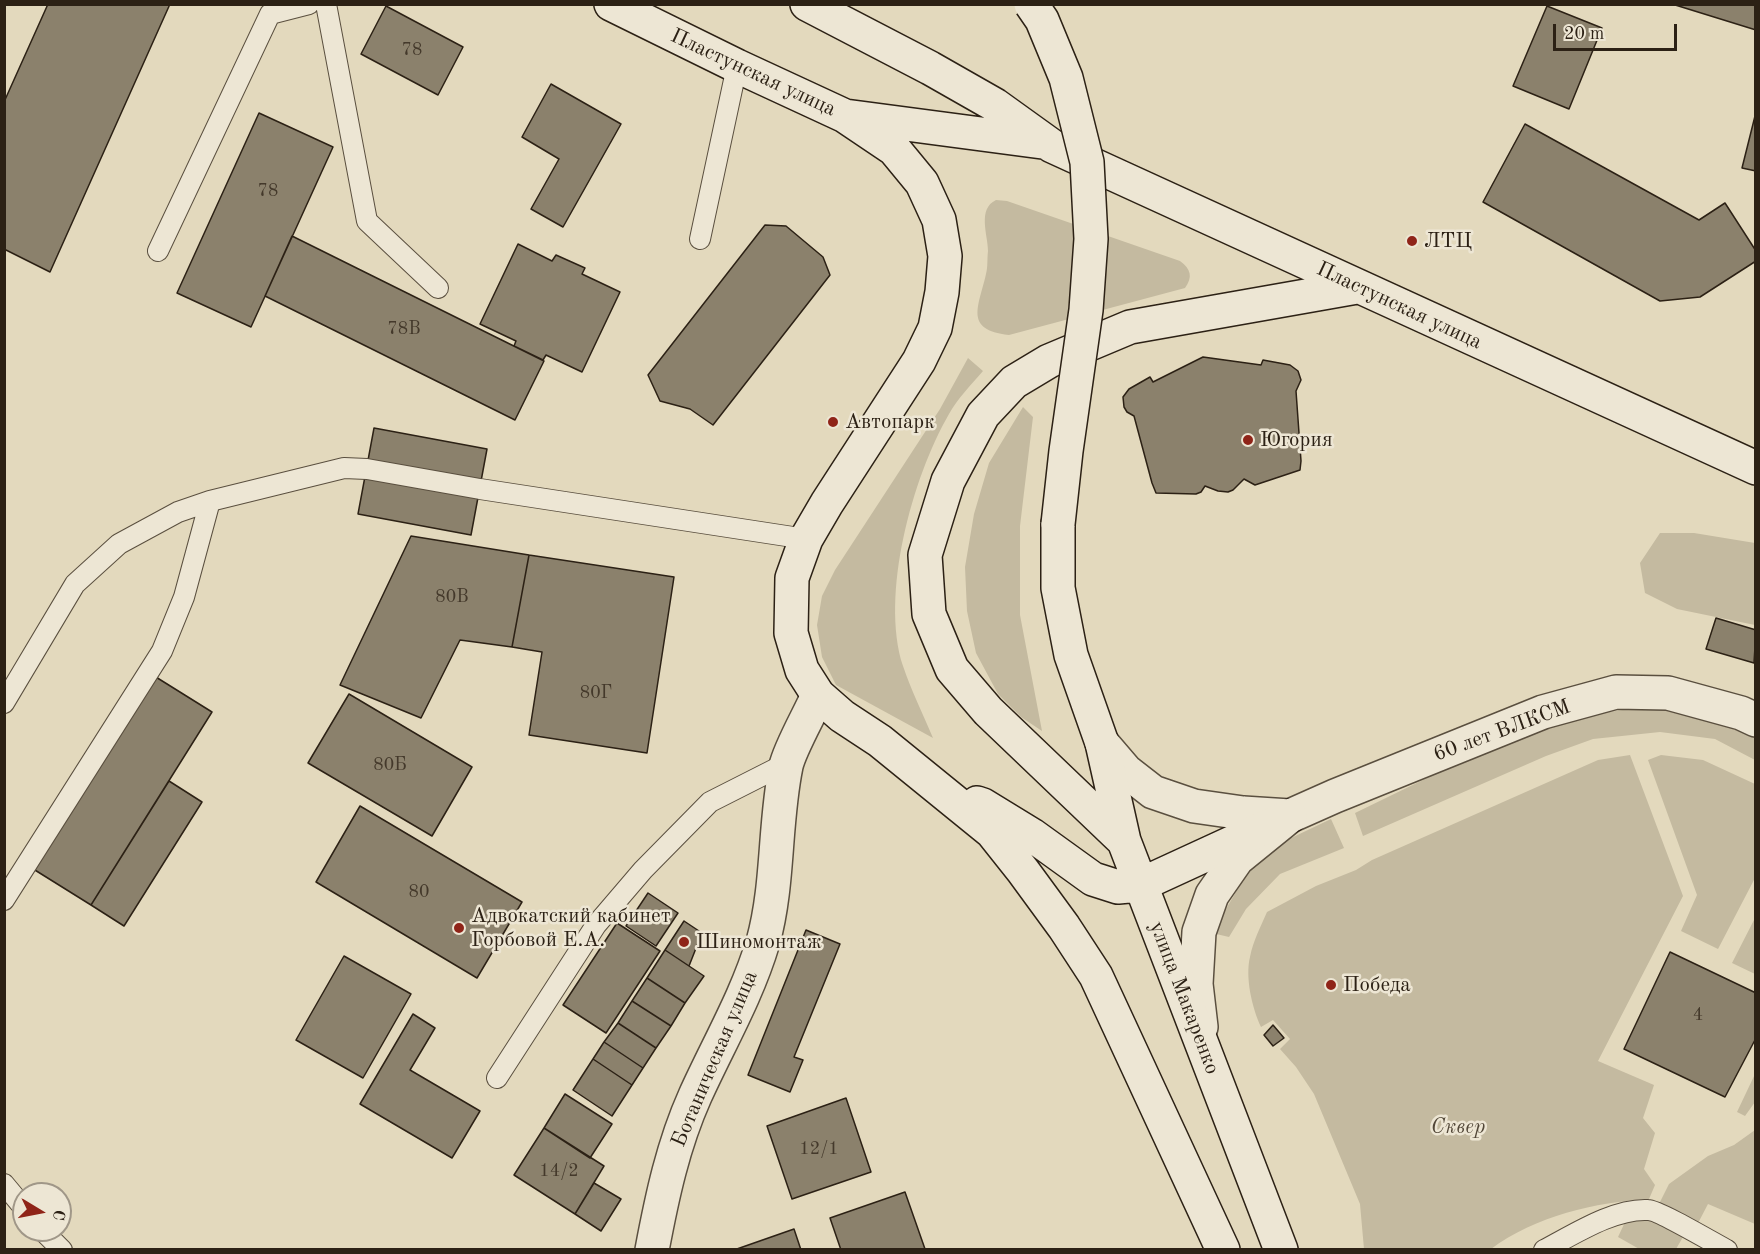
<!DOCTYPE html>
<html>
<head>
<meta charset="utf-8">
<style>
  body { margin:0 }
  #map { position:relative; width:1760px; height:1254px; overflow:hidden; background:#e3d9bd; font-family:"Old Standard TT",serif }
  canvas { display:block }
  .frame { position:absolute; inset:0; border:6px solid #2c2115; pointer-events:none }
  .north { position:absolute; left:12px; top:1182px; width:60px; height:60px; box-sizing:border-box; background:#ede6d4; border:2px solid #a09788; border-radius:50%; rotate:100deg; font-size:16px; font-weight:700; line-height:24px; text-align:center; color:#2c2115 }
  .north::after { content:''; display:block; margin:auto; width:21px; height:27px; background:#8f2418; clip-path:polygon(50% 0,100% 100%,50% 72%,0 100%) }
  .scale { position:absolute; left:1553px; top:24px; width:124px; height:27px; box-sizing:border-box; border:3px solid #2c2115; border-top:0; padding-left:8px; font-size:18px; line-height:21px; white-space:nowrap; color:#2c2115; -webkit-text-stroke:4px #ede6d4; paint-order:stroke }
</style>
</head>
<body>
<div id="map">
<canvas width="1760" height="1254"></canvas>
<div class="frame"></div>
<div class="north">С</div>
<div class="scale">20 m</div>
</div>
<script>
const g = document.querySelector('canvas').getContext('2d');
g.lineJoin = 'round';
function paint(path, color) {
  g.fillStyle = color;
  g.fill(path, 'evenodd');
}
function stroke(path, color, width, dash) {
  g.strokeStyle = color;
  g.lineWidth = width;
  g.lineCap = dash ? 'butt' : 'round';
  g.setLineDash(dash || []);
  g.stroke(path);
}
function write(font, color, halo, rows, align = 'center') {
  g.font = font + ' "Old Standard TT",serif';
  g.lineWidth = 5;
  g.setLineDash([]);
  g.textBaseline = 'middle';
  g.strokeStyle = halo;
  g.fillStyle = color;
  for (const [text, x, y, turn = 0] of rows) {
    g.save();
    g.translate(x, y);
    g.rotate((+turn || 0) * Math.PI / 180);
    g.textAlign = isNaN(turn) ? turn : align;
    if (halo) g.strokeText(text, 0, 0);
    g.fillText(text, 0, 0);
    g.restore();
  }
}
const green = new Path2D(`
  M996,200L1007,201L1180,261C1191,269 1193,277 1185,288L1009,335C963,330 979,306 986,274C988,267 987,259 988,251C988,235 977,209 996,200Z
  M968,358L983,371C971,385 957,399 949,414C912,478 880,595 903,666C911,690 923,714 933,738L836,685L822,657L817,625L822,596L835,570L940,409Z
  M1023,407L1033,417L1020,526V615L1042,731L1021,717L998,694L976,653L967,611L965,567L974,514L989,463Z
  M1660,533H1694L1755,543V625L1677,609L1645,593L1640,563Z
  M1658,705L1696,715L1755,737V760L1715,739L1660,732L1593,739L1546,756L1363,836L1355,813L1495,745L1580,716Z
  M1630,755L1683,896L1598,1061L1654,1085L1643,1118L1655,1133L1644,1169L1655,1185L1649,1199C1596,1202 1535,1216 1491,1249H1364L1360,1204L1314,1094L1296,1067L1280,1049L1290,1039L1273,1020L1261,1027C1252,1008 1245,977 1250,957C1253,941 1261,926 1267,912L1316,886L1356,870L1372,860L1598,760Z
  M1661,755L1703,760L1755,784V878L1718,949L1681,931L1697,895L1648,760Z
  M1331,819L1344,848L1280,874L1246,909L1229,937L1212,933L1247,873L1289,839Z
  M1755,918L1756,974H1755L1732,963Z
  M1755,1074V1102L1745,1116L1737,1112Z
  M1755,1130V1224L1708,1204L1696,1227L1659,1204L1669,1184L1708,1156L1734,1145Z
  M1648,1217L1683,1237L1676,1249L1641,1250L1618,1237L1626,1220Z`);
const building = new Path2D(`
  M48,4H170L50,272L4,249V102Z
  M1672,4H1756V30Z
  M386,6L463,47L438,95L361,54Z
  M1547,6L1602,28L1569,109L1513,86Z
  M551,84L621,124L563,227L531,209L559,159L522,137Z
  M1756,112V171L1742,168Z
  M259,113L333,147L251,327L177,293Z
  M1525,124L1699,220L1725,203L1756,251V261L1700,297L1660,301L1483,202Z
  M765,225L786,226L823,257L830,275L713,425L690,409L660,401L648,375Z
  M292,236L544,361L515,420L265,296Z
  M518,244L552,261L556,255L585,268L582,274L620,292L582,372L546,355L543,360L514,346L516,341L480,324Z
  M1203,357L1261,365L1263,360L1290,365L1298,371L1301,380L1296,391L1301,461L1300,470L1255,485L1244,479L1233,490L1228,492L1218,491L1205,486L1201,492L1196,494L1156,493L1152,483L1134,416L1127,412L1124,407L1123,397L1129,389L1150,377L1153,382Z
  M374,428L487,449L471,535L358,514Z
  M411,536L529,555L512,647L460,640L421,718L340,685Z
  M529,555L674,577L647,753L529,735L542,652L512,647Z
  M1716,618L1756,630L1754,663L1706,649Z
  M143,669L212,712L91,905L22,862Z
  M349,694L472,767L432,836L308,763Z
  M169,781L202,802L124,926L91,905Z
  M360,806L522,902L477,978L316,882Z
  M648,893L678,913L656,946L626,926Z
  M684,921L702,933L689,966L665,950Z
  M617,923L660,951L606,1033L563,1005Z
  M806,930L840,944L794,1057L803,1060L790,1092L748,1075Z
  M665,950L704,976L685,1003L647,978Z
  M1670,952L1756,993V1038L1725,1097L1624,1049Z
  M344,956L411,994L363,1078L296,1040Z
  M647,978L685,1003L671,1026L632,1001Z
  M632,1001L671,1026L656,1048L618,1023Z
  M413,1014L435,1028L410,1070L480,1111L452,1158L360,1104Z
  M618,1023L656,1048L643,1068L604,1042Z
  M1273,1025L1284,1038L1273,1046L1264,1035Z
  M604,1042L643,1068L632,1085L593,1059Z
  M593,1059L632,1085L612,1116L573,1090Z
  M565,1094L612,1124L590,1158L544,1128Z
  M846,1098L871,1172L792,1199L767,1126Z
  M544,1128L604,1166L575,1214L514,1175Z
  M594,1183L621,1199L601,1231L575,1214Z
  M905,1192L925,1249L841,1250L830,1218Z
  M794,1229L801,1250H734Z`);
const lane = new Path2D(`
  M326,4L367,221L438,288
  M700,239L737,66
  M158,251L270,14L309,4
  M4,703L75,584L119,544L178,512L210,501L344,468L367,469L480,489L806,539
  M4,900L162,651L184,597L210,501
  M497,1078L596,925L643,870L710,802L787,763
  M4,1184L24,1208
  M42,1230L62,1250
  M1544,1250C1573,1235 1614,1208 1648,1210C1658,1210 1714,1243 1727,1250`);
const street = new Path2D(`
  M1102,743L1126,771L1153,792L1194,806L1243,813L1290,816
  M1201,1027L1196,984L1199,932L1212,895L1237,859L1290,816L1335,796L1543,712L1616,692L1668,693L1741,713L1756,720
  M652,1250C662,1197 673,1145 695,1096C718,1045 747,996 763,942C779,884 774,824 786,766C790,748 810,714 818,695`);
const secondary = new Path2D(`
  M611,4L737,66L845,116L1042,142
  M807,4L930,68L995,105L1052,146L1756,468
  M845,116L894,149L922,183L939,220L945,256L942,292L935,328L919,361L827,503L806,539L792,578L791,633L802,670L818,695L842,716L880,741L992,832L1023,871L1064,927L1096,976L1223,1250
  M1058,524V588L1071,655L1102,743L1124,841L1281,1250
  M977,803L983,805L1032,835L1093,879L1118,887L1140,885L1290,816
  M1124,841L988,711L952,669L929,614L925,555L948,481L983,415L1014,382L1049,361L1130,327L1357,287`);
const secondaryBridge = new Path2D(`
  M1031,4L1042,20L1066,78L1087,162L1091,239L1086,310L1066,451L1058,524`);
const markers = [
  [1412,241,6,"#8f2418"],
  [833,422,6,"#8f2418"],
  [1248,440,6,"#8f2418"],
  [459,928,6,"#8f2418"],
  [684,942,6,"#8f2418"],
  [1331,985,6,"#8f2418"]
];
const numberNames = [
  ["78",412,50],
  ["78",268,191],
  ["78В",404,329],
  ["80В",452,597],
  ["80Г",596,693],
  ["80Б",390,765],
  ["80",419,892],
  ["4",1698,1015],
  ["12/1",819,1149],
  ["14/2",559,1171]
];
const streetNames = [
  ["Пластунская улица",753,73,25],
  ["Пластунская улица",1399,306,25],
  ["60 лет ВЛКСМ",1502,731,-20],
  ["улица Макаренко",1184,998,69],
  ["Ботаническая улица",715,1059,-67]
];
const poiNames = [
  ["ЛТЦ",1424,241],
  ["Автопарк",845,422],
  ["Югория",1260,440],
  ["Адвокатский кабинет",471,916],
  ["Горбовой Е.А.",471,940],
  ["Шиномонтаж",696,942],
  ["Победа",1343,985]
];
const parkNames = [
  ["Сквер",1458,1127]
];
paint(green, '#c4baa0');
paint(building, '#8b816c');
stroke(building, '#2c2115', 1.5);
stroke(lane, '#5a4f3f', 22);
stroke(street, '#5a4f3f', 36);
stroke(secondary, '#2c2115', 36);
stroke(lane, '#ede6d4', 20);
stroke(street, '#ede6d4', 33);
stroke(secondary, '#ede6d4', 33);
stroke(secondaryBridge, '#2c2115', 36, []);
stroke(secondaryBridge, '#ede6d4', 33);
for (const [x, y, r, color] of markers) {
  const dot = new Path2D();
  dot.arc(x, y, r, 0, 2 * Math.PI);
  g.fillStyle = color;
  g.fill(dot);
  stroke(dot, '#ede6d4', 2);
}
write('18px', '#44392b', null, numberNames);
write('21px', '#2c2115', '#ede6d4', streetNames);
write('21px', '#2c2115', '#ede6d4', poiNames, 'left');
write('italic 21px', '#524738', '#ede6d4', parkNames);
</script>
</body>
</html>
